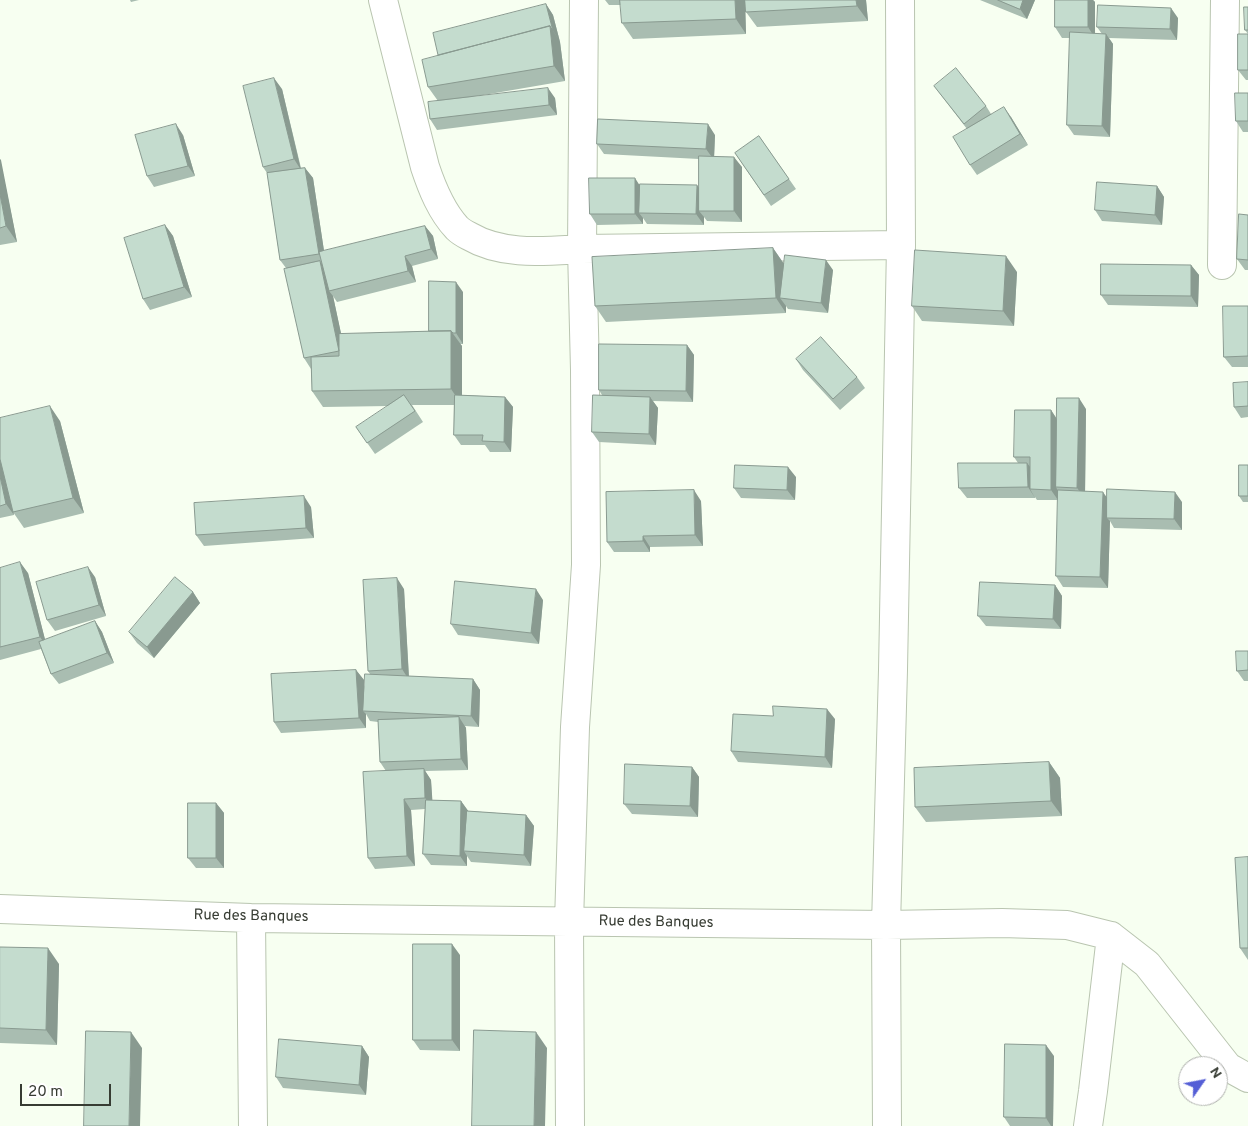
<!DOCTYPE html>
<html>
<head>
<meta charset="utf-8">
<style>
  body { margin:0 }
  #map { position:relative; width:1248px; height:1126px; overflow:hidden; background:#f7fff1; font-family:Overpass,sans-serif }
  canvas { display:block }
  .north { position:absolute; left:1178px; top:1056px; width:50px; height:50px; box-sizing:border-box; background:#fff; border:1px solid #afb1ad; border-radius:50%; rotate:57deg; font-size:14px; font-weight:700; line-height:20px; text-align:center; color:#373c33 }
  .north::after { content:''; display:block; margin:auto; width:18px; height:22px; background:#555fd6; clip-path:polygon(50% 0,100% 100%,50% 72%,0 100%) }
  .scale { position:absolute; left:20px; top:1084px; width:91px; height:22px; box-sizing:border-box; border:2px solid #373c33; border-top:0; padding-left:6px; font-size:15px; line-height:18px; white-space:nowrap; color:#373c33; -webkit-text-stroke:4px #fff; paint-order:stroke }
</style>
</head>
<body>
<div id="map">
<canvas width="1248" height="1126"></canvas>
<div class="north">N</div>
<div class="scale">20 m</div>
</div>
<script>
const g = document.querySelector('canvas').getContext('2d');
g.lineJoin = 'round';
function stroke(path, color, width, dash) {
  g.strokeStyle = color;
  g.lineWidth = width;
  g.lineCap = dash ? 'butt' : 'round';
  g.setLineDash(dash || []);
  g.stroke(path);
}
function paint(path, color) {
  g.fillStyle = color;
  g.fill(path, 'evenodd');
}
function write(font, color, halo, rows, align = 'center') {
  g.font = font + ' Overpass,sans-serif';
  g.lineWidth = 4.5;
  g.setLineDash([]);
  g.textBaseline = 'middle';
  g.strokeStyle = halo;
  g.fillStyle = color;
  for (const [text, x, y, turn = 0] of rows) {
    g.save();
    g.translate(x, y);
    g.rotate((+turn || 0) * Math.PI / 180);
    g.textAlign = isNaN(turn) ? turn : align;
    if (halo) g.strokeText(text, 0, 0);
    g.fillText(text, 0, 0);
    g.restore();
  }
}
const minor = new Path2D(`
  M383,0L425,167C432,188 441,211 457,228C460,231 465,234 469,236C503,256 545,251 582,249L901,245
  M1222,265L1225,0
  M0,909L251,918L886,925L1002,923L1067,925L1111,936L1147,964L1228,1067L1248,1078
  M251,918L253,1126
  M570,1126L569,922L575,727L586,565L585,370L582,249L584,0
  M887,1126L886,925L893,670L901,245L900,0
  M1088,1126L1093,1091L1111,936`);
const wall = new Path2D(`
  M130,0H139L131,2Z
  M605,0H745L746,34L633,39L622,23L621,5H609Z
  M745,0H866L868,21L757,27L746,12Z
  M980,0H1035L1027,19Z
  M1055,0H1093L1095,2V33L1102,34L1097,27L1178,18L1177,40L1109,38L1113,44L1110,137L1074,135L1067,125L1070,38H1062L1055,27Z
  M546,4L553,15L560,42L565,81L472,97L555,98L557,115L437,130L430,119L438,101L428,87L438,55Z
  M1248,7V80H1246L1238,70L1248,34L1245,30Z
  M934,86L986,106L991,114L1011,117L1028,145L977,175L970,165L967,129Z
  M282,89L301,168H305L313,178L324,251L425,226L433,236L438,259L412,266L416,282L337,302L333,296L341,334L429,331L463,292V344H460L462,346V395L505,397L513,407L511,452H490L485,445H461L454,435V405H412L423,422L375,454L356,427L389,406L323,407L312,391L311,369L304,358L286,268L280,260L267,173L263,167Z
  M1248,93V132H1243L1236,121Z
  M183,135L195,176L154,187L147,176Z
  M715,135L714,156L742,167V222L707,221L704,217V225L647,224L643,218V224L597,225L590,214L640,185L699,189V159L604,154L597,144Z
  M759,136L796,189L771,206L735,153Z
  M0,159L17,242L0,245Z
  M1157,186L1164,197L1162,225L1102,221L1095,210Z
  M1248,215V270H1245L1237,259Z
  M165,225L173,236L192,297L150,310L143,299Z
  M773,248L784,264L833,270L828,313L788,309L786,306V313L606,322L595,306Z
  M1191,265L1199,275L1198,307L1108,305L1101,295Z
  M1017,272L1014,326L922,321L912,306Z
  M1248,306V367H1232L1224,357Z
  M687,345L694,355L693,402L653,401L658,408L656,445L599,442L592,432L602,395L599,390Z
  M796,359L857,377L865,388L840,410L803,370Z
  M1248,382V417L1241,418L1234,407Z
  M1086,409L1085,491L1107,498L1182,502V530L1114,528L1110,521L1108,588L1063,587L1056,576L1058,500H1037L1035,497V498H967L959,488L1018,463L1014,457L1051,410L1057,419Z
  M60,421L84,513L24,528L13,512L12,506L14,515L0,518V460Z
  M1248,465V502H1243L1239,496Z
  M796,477L795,500L741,498L734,488Z
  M701,501L703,546L650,547V552H614L607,542Z
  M311,507L314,538L204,546L196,535Z
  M0,568L28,573L45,640L95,621L102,632L114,663L59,684L51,674L41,649L0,660Z
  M95,577L106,616L55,631L47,620Z
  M1055,585L1062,596L1061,629L986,626L978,616Z
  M404,589L409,676L473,679L480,690L479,727L465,726L466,728L468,770L425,771L431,780L432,800L461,801L468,811L526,815L534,826L531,866L471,862L467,856V866L431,865L423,854L425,809L411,810L415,866L375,869L368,858L386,771L380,762L378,722L370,721L366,714V728L281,733L274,722L356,670L364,680V687L370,674L368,671Z
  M193,592L200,603L154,658L137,643L129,632Z
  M543,600L539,644L458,635L451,624Z
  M1248,651V681H1244L1237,671Z
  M835,719L832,768L738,762L731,751Z
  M1049,762L1060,778L1062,816L926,822L915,807Z
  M692,767L699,777L698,817L632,814L624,804Z
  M216,803L224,813V868H196L188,858Z
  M1248,857V960L1240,948Z
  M0,947L59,964L57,1045L0,1043Z
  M460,955V1051L420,1050L413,1040Z
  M362,1046L369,1057L366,1095L283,1088L276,1077Z
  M1054,1056L1053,1126H1010L1004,1117Z`);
const shadedWall = new Path2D(`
  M735,0H745L746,34L736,19Z
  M856,0H866L868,21L857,6Z
  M1023,0H1035L1027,19L1020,9Z
  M1086,0H1093L1095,2V38L1088,27Z
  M546,4L553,15L560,42L553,31Z
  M1171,8L1178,18L1177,40L1170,29Z
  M550,26L560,42L565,81L554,66Z
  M1106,34L1113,44L1110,137L1102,126Z
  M274,78L282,89L301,170L294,159Z
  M548,88L555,98L557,115L549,105Z
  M1004,107L1011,117L1028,145L1020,134Z
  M176,124L183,135L195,176L188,166Z
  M708,124L715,135L714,160L706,149Z
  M734,157L742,167V222L734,211Z
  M0,159L1,160L17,242L6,226L0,194Z
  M305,168L313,178L326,264L319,254Z
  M635,178L642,189L639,213L643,218V224L635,214Z
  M697,185L704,195L699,211L704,217V225L696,214Z
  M1157,186L1164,197L1162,225L1155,215Z
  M165,225L173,236L192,297L184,287Z
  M425,226L433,236L438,259L431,249Z
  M773,248L784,264L780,298L786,306V313L776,298Z
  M405,256L412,266L416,282L408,271Z
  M1006,256L1017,272L1014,326L1003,311Z
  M826,260L833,270L828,313L821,303Z
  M320,261L327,272L329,291L333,296L347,361L339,351Z
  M1191,265L1199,275L1198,307L1191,296Z
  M456,282L463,292V344L456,333Z
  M451,331L462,346V405L451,389Z
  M687,345L694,355L693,402L686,391Z
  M505,397L513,407L511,452L504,442Z
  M650,397L658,408L656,445L649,434Z
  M1079,398L1086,409L1085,498L1077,488Z
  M50,406L60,421L84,513L73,498Z
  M1051,410L1058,421L1056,487L1058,491V500L1051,490Z
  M0,460L2,462L14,515L6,504L0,476Z
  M1027,463L1035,473L1030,489L1035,498L1028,487Z
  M788,467L796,477L795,500L787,490Z
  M694,490L701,501L703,546L695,535Z
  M1103,492L1110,502L1107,518L1110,521L1108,588L1100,577Z
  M1175,492L1182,502V530L1174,519Z
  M304,496L311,507L314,538L306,528Z
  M643,536L650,547V552L643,541Z
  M20,562L28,573L47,647L40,637Z
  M88,567L95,577L106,616L99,605Z
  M397,578L404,589L409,680L402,669Z
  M1055,585L1062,596L1061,629L1053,619Z
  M536,589L543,600L539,644L531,633Z
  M193,592L200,603L154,658L147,647Z
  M95,621L102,632L114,663L107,653Z
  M356,670L364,680L365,711H363L366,714V728L359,718Z
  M473,679L480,690L479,727L471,716Z
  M827,709L835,719L832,768L825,757Z
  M459,717L466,728L468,770L461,759Z
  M1049,762L1060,778L1062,816L1051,801Z
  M692,767L699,777L698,817L690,806Z
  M424,769L431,780L433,809L425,798Z
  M404,799L411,810L415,866L407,856Z
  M461,801L469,812L464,851L467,856V866L460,856Z
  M216,803L224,813V868L216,858Z
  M526,815L534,826L531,866L524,855Z
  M452,944L460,955V1051L452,1040Z
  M48,948L59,964L57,1045L46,1030Z
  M131,1032L142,1048L140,1126H129Z
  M536,1032L547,1048L545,1126H534Z
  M1046,1045L1054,1056L1053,1126H1051L1046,1118Z
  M362,1046L369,1057L366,1095L359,1085Z`);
const building = new Path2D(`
  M620,0H735L736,19L622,23Z
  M745,0H856L857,6L746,12Z
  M998,0H1023L1020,9Z
  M1055,0H1088V27H1055Z
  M546,4L553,31L550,26L438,55L433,33Z
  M1098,5L1171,8L1170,29L1097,27Z
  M1244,7H1248V30H1245Z
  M550,26L554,66L428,87L422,60Z
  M1070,32L1106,34L1102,126L1067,125Z
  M1238,34H1248V70H1238Z
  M956,68L986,106L964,124L934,86Z
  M274,78L294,159L263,167L243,86Z
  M548,88L549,105L430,119L428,102Z
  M1235,93H1248V121H1236Z
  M1004,107L1020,134L970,165L953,137Z
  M598,119L708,124L706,149L597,144Z
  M176,124L188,166L147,176L135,135Z
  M759,136L789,179L764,195L735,153Z
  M699,156L734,157V211H699Z
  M305,168L319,254L280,260L267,173Z
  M589,178H635V214H590Z
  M1097,182L1157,186L1155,215L1095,210Z
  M640,184L697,185L696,214L639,213Z
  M0,194L6,226L0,228Z
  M1239,214L1248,215V260L1237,259Z
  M165,225L184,287L143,299L124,238Z
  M425,226L431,249L405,256L408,271L329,291L319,252Z
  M773,248L776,298L595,306L592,257Z
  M915,250L1006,256L1003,311L912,306Z
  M785,255L826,260L821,303L780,298Z
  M320,261L339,351L304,358L284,269Z
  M1101,264L1191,265V296L1101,295Z
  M429,281L456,282V333H453L451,331H429Z
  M1223,306H1248V356L1224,357Z
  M451,331V389L312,391L311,357L339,356V334Z
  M821,337L857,377L833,399L796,359Z
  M599,344L687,345L686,391L599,390Z
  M1248,382V406L1234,407L1233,383Z
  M404,395L415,411L367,443L356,427Z
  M455,395L505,397L504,442L482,441L483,435H454Z
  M593,395L650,397L649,434L592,432Z
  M1057,398H1079L1077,488L1056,487Z
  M50,406L73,498L13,512L0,459V418Z
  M1015,410H1051V490L1030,489V457H1014Z
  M958,463H1027L1028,487L959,488Z
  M735,465L788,467L787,490L734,488Z
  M1239,465H1248V496H1239Z
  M0,476L6,504L0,506Z
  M1107,489L1175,492L1174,519L1107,518Z
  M694,490L695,535L643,536V541L607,542L606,492Z
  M1058,490L1103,492L1100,577L1056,576Z
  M304,496L306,528L196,535L194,503Z
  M20,562L40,637L0,647V568Z
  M88,567L99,605L47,620L36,582Z
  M175,577L193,592L147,647L129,632Z
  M397,578L402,669L368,671L363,580Z
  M455,581L536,589L531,633L451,624Z
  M980,582L1055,585L1053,619L978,616Z
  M95,621L107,653L51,674L39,642Z
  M1236,651H1248V670L1237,671Z
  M356,670L359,718L274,722L271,674Z
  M365,674L473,679L471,716L363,711Z
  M773,706L827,709L825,757L731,751L733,714L773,716Z
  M459,717L461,759L380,762L378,720Z
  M1049,762L1051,801L915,807L914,768Z
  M625,764L692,767L690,806L624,804Z
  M424,769L425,798L404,799L407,856L368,858L363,772Z
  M426,800L461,801L460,856L423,854Z
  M188,803H216V858H188Z
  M467,811L526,815L524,855L464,851Z
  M1248,857V948H1240L1235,858Z
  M413,944H452V1040H413Z
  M0,947L48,948L46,1030L0,1028Z
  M474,1030L536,1032L534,1126H472Z
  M86,1031L131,1032L129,1126H84Z
  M279,1039L362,1046L359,1085L276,1077Z
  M1005,1044L1046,1045V1118L1004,1117Z`);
const streetNames = [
  ["Rue des Banques",251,917,1],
  ["Rue des Banques",656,923,1]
];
stroke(minor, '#b9c5b0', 30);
stroke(minor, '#fff', 28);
paint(wall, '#a9bdb1');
paint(shadedWall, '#899a90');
paint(building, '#c4dcce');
stroke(building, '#899a90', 1);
write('15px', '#373c33', '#fff', streetNames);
</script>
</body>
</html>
